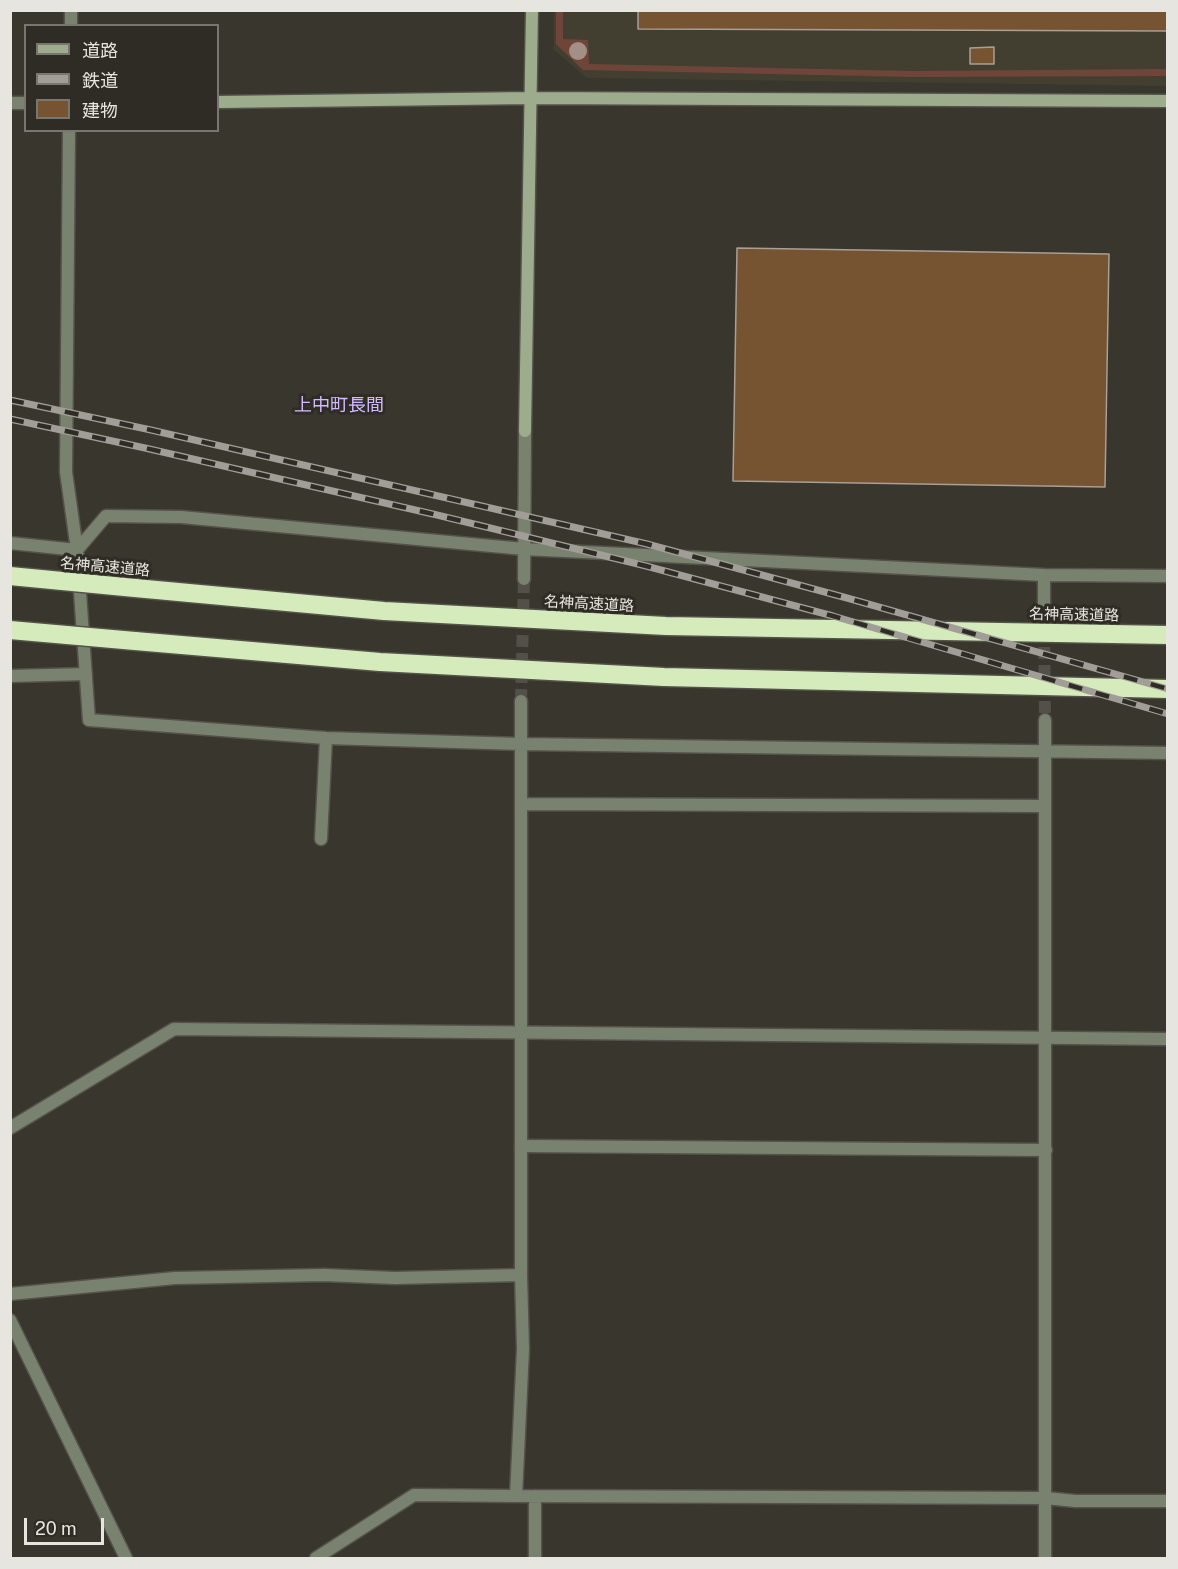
<!DOCTYPE html>
<html>
<head>
<meta charset="utf-8">
<style>
  body { margin:0 }
  #map { position:relative; width:1178px; height:1569px; overflow:hidden; background:#38362d; font-family:"Public Sans","Noto Sans JP",sans-serif }
  canvas { display:block }
  .frame { position:absolute; inset:0; border:12px solid #e7e5e0; pointer-events:none }
  .legend { position:absolute; left:24px; top:24px; width:195px; height:108px; box-sizing:border-box; background:#2e2c24; border:2px solid #78766f; margin:0; padding:8px 10px; list-style:none; font-size:18px; color:#e7e5e0 }
  .legend li { display:flex; align-items:center; gap:12px; height:30px }
  .legend b { width:30px; border:2px solid #78766f }
  .scale { position:absolute; left:24px; top:1518px; width:80px; height:27px; box-sizing:border-box; border:3px solid #e7e5e0; border-top:0; padding-left:8px; font-size:18px; line-height:21px; white-space:nowrap; color:#e7e5e0; -webkit-text-stroke:4px #2e2c24; paint-order:stroke }
</style>
</head>
<body>
<div id="map">
<canvas width="1178" height="1569"></canvas>
<div class="frame"></div>
<ul class="legend">
<li><b style="height:8px;background:#9eac8e"></b>道路</li>
<li><b style="height:8px;background:#a09e97"></b>鉄道</li>
<li><b style="height:16px;background:#765431"></b>建物</li>
</ul>
<div class="scale">20 m</div>
</div>
<script>
const g = document.querySelector('canvas').getContext('2d');
g.lineJoin = 'round';
function paint(path, color) {
  g.fillStyle = color;
  g.fill(path, 'evenodd');
}
function stroke(path, color, width, dash) {
  g.strokeStyle = color;
  g.lineWidth = width;
  g.lineCap = dash ? 'butt' : 'round';
  g.setLineDash(dash || []);
  g.stroke(path);
}
function write(font, color, halo, rows, align = 'center') {
  g.font = font + ' "Public Sans","Noto Sans JP",sans-serif';
  g.lineWidth = 6;
  g.setLineDash([]);
  g.textBaseline = 'middle';
  g.strokeStyle = halo;
  g.fillStyle = color;
  for (const [text, x, y, turn = 0] of rows) {
    g.save();
    g.translate(x, y);
    g.rotate((+turn || 0) * Math.PI / 180);
    g.textAlign = isNaN(turn) ? turn : align;
    if (halo) g.strokeText(text, 0, 0);
    g.fillText(text, 0, 0);
    g.restore();
  }
}
const built = new Path2D(`
  M554,11H1167V86L587,78L554,50Z`);
const green = new Path2D(`
  M556,11H563V39L588,40L589,64L913,71L1167,69V76L913,77L583,70L556,44Z`);
const building = new Path2D(`
  M638,10H1168V31L638,29Z
  M994,47V64H970V48Z
  M737,248L1109,254L1105,487L733,481Z`);
const streetTunnel = new Path2D(`
  M1044,611L1045,720
  M521,701L524,579`);
const lane = new Path2D(`
  M10,1128L174,1029L1168,1039
  M521,1146L1046,1150`);
const street = new Path2D(`
  M71,26V10
  M10,103H26
  M69,130L66,472L77,550L89,720L326,738L521,744L1168,753
  M10,543L77,550L106,516L181,517L524,549L1044,575L1168,576
  M524,579L525,431
  M1044,611V575
  M10,676L86,674
  M521,701V1275L523,1349L516,1496L1046,1498L1075,1501H1168
  M1045,720V1558
  M522,804L1045,806
  M321,839L326,738
  M10,1294L175,1278L324,1275L395,1278L521,1275
  M10,1320L126,1558
  M535,1496V1558
  M316,1558L414,1495L516,1496`);
const secondary = new Path2D(`
  M218,102L531,98L1168,101
  M525,431L532,10`);
const highway = new Path2D(`
  M135,588L384,611L666,626L1168,635
  M135,641L380,662L664,677L1168,689`);
const rail = new Path2D(`
  M10,400L151,430L647,544L847,598L1168,689
  M10,419L145,448L437,515L646,566L833,616L1168,714`);
const highwayBridge = new Path2D(`
  M10,576L135,588
  M10,630L135,641`);
const trees = [
  [578,51]
];
const streetNames = [
  ["名神高速道路",105,567,5],
  ["名神高速道路",589,604,3],
  ["名神高速道路",1074,615,1]
];
const quarterNames = [
  ["上中町長間",339,405]
];
paint(built, '#423f31');
paint(green, '#6f453a');
paint(building, '#765431');
stroke(building, '#a89f97', 1.5);
stroke(streetTunnel, '#525048', 12, [12, 6]);
stroke(lane, '#54524a', 15);
stroke(street, '#54524a', 15);
stroke(secondary, '#54524a', 15);
stroke(highway, '#54524a', 21);
stroke(lane, '#79826f', 12);
stroke(street, '#79826f', 12);
stroke(secondary, '#9eac8e', 12);
stroke(highway, '#d5ebbb', 18);
stroke(rail, '#a09e97', 7);
stroke(rail, '#2e2c24', 4.5, [14]);
stroke(highwayBridge, '#54524a', 21, []);
stroke(highwayBridge, '#d5ebbb', 18);
g.fillStyle = '#a28f86';
for (const [x, y] of trees) {
  g.beginPath();
  g.arc(x, y, 9, 0, 2 * Math.PI);
  g.fill();
}
write('15px', '#e7e5e0', '#2e2c24', streetNames);
write('18px', '#d3b9ff', '#2e2c24', quarterNames);
</script>
</body>
</html>
